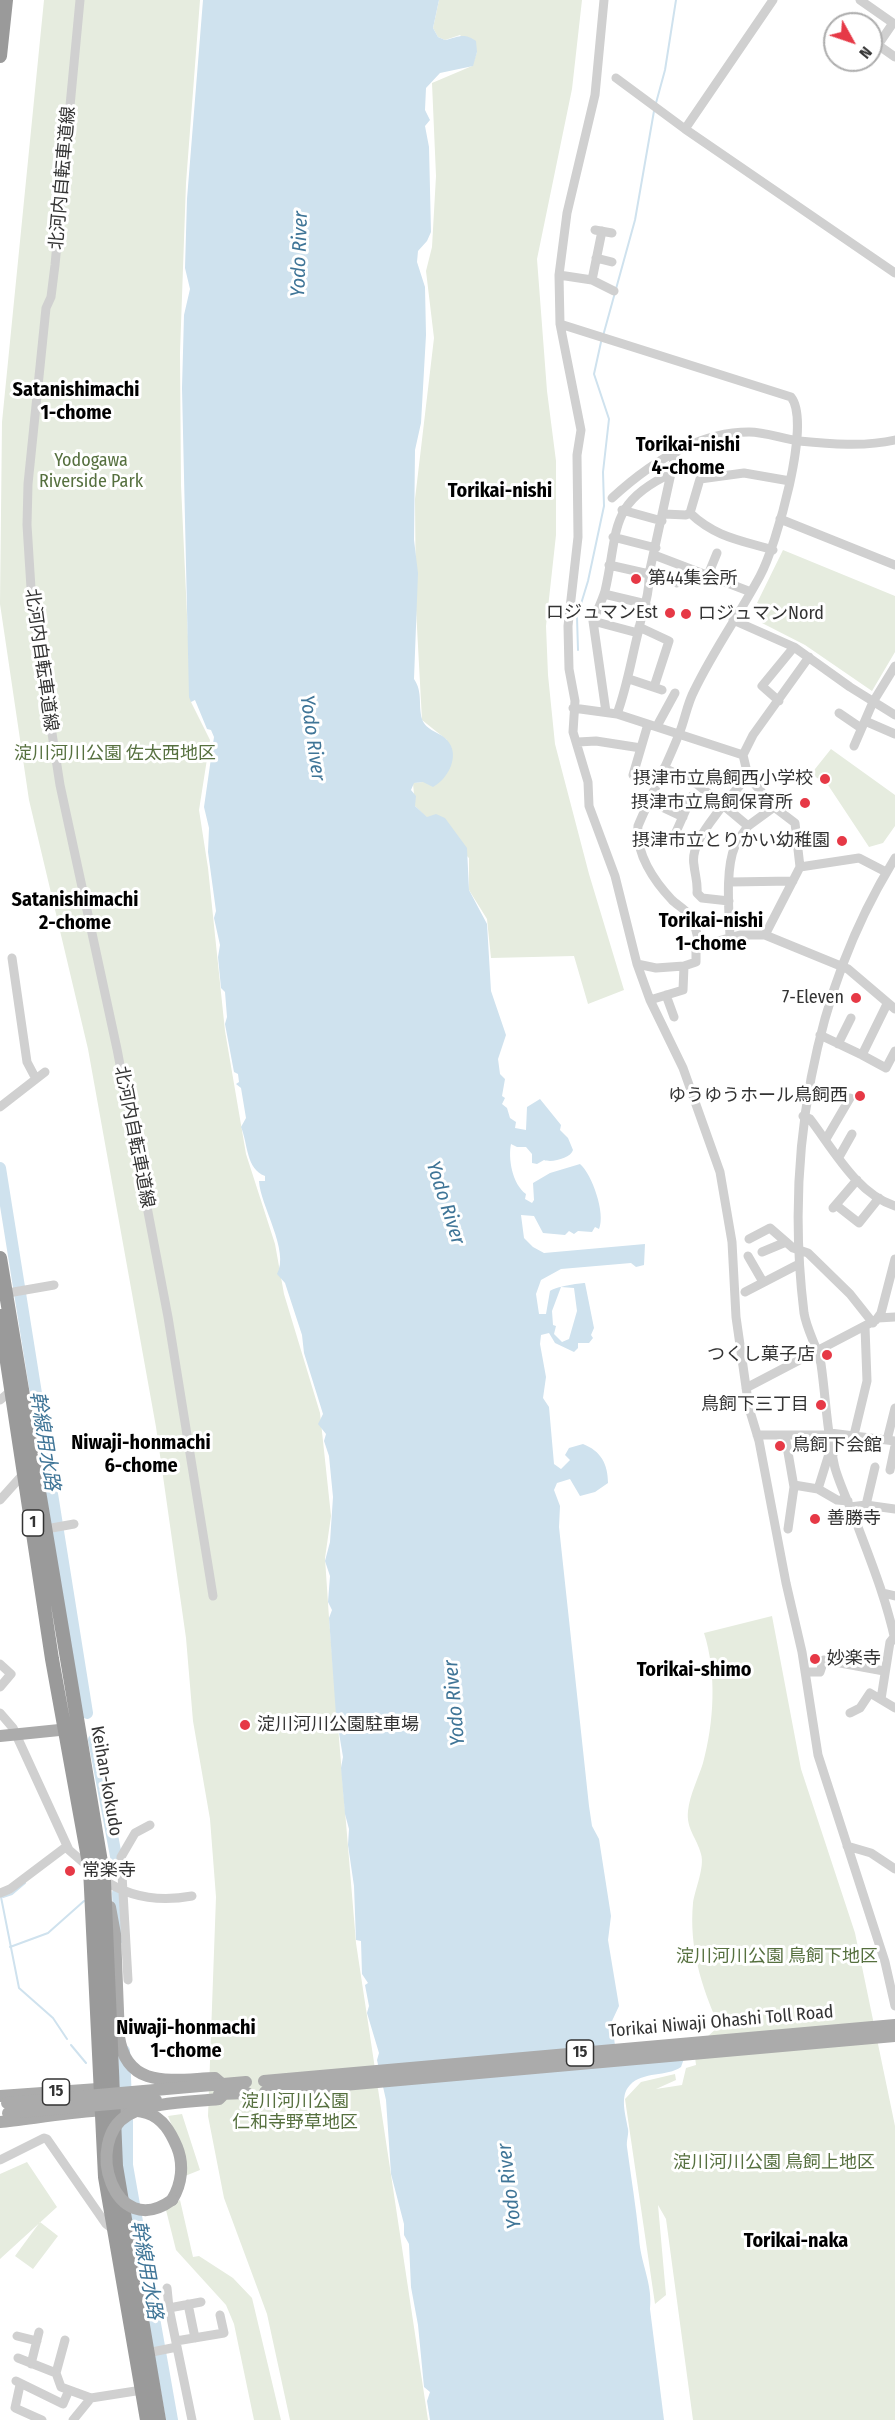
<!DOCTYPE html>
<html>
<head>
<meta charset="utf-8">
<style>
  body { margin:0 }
  #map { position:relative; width:895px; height:2420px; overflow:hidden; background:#fff; font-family:"Fira Sans Condensed",sans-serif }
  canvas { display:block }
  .north { position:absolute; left:823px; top:12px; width:60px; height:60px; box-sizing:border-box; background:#fff; border:2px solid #adadad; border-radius:50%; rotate:130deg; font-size:16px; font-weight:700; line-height:24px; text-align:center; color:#333 }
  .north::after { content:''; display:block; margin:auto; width:21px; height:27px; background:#e63946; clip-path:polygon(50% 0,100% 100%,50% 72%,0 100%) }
</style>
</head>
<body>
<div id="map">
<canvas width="895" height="2420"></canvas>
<div class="north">N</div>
</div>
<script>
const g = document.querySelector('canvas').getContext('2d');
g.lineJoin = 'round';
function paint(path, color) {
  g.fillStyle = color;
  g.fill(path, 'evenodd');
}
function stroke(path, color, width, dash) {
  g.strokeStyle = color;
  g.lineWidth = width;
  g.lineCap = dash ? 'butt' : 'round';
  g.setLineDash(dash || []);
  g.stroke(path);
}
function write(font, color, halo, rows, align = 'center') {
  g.font = font + ' "Fira Sans Condensed","Noto Sans JP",sans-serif';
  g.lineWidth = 6;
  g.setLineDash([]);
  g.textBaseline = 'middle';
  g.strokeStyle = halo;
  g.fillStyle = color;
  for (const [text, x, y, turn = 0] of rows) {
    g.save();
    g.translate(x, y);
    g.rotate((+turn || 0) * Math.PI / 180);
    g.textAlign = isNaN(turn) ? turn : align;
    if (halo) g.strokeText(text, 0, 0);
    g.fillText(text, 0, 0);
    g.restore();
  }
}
const green = new Path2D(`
  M44,0H200L186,183L180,353L181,485L191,702L210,740L199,810L208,868L225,1031L246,1154L275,1244L284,1294L320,1413L331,1516L325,1558L329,1618L356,1943L428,2420H290L267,2314L224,2198L208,2116L216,1897L210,1819L193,1721L186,1638L156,1427L88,1049L29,800L0,604L2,422Z
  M439,0H582L572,89L537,259L547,391L556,461V535L546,626L548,675L555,744L589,874L624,990L588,1004L574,956L491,958L487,919L469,890V858L415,806L413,783L423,782L447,740L422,720L416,609L415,499L434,338L426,271L432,247L436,176L432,83L472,66L477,52L460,35L445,40L438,37L433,28Z
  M783,550L895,596V652L872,691L805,645L762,623L769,609L757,603Z
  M831,749L895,795V826L883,843L869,847L828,785L811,774Z
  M772,1616L801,1769L855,1933L895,2126V2420H693L666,2219L658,2205L666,2295L655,2304L625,2099L641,2082L675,2074L676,2080L656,2089L682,2085L686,2068L696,2065L694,2049L719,2026C701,1986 689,1947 693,1903C695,1889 705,1867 701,1854C697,1838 686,1829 688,1811C690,1794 698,1779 703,1763C714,1723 717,1673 704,1633Z
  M182,2114L200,2170L185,2176L183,2152L168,2116Z
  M27,2162L57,2207L0,2259V2174Z
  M180,2200L193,2257L199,2256L233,2278L252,2298L281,2420H254L234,2324L226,2305L176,2250L166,2210Z
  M40,2222L58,2236L33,2269L15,2256Z`);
const water = new Path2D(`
  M203,0H439L433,28L438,37L445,40C458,37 464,32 476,41L477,52L473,66L440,73L426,88L425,110L430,120L425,126L429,147L431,232L427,241L418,251L417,262L425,287L426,335L421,423L415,450L414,540L418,573L414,679C423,692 418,705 422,719C426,731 440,732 447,740C461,755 448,779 433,787L423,782L414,783L411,790L416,796L415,806L427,817L436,814L445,818L467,848L469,890L487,924L491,991L506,1035L498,1059L500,1074L505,1079L502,1096L505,1098L502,1104L507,1108L510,1118L516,1122L515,1128L526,1130L527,1107L540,1099L561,1125L560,1130L568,1138L573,1150C571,1158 552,1163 544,1160L537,1164L532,1163V1154L526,1147H517L511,1144C508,1158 512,1184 526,1194L525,1199L532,1203L534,1200L533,1183L550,1173L580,1164C592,1174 606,1214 599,1229L595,1227L592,1232L578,1231L574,1234L569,1231L565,1235L543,1233L534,1216L521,1215L524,1238L533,1247L544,1253L645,1244L644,1265L636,1267L631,1263L561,1269L541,1280L536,1294L539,1314H546L550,1291C555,1287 579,1283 585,1283L594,1328L591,1335L593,1338L589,1343H578V1348L574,1352L555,1343L549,1333L541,1335L540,1344L546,1377L543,1398L549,1407L554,1464L561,1469L570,1460L565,1455L569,1448L583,1444C601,1451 608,1464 608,1483L595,1492L580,1496L570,1479L557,1483L554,1490L560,1506L559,1527L589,1806L592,1826L599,1839L611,1916L608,1940L619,2006L612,2021L616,2054L687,2050L681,2067C667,2077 643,2071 630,2085C619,2096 626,2116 628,2129C629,2134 626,2141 627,2147C631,2177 636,2207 639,2237C640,2262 653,2284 650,2309L664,2420H430L427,2401L430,2392L424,2387L418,2325L411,2287L409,2244L404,2235V2224L391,2174L386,2100L377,2060L379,2053L367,2013L369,2006L365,1985L368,1983L362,1974L361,1941L356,1940L354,1886L348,1845L349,1829L345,1814L341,1768L343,1757L336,1715L329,1618L332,1610L328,1602L330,1576L325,1561L330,1542L333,1497L329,1456L324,1441L326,1434L318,1424L323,1414L304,1353L302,1335L285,1283L277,1274C290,1251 260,1205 259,1181H265V1176C246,1169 248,1144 241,1127L246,1118L241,1088L236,1084L239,1082L238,1074L234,1072L225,1024L227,1017L225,992L221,988L218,957L220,945L214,918L216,911L208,852L209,828L204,807L214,737L211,730L207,729L195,700L191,702L189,697L182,388L184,315L190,289L185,268L187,199ZM561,1287L574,1288L577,1311L569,1339L562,1342L554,1334L556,1326L553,1325L552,1311Z`);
const stream = new Path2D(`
  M656,103L665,70L676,0
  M603,336L635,220L654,111
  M578,650L577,617L588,581L604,506L603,472L609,419L594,374L601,342
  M1,1897L19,1988L53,2018L67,2039
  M3,1897L12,1894L25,1883
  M10,1947L48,1933L84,1901
  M71,2045L86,2063`);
const river = new Path2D(`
  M0,1168L87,1713
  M94,1740L119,1872
  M118,1893L120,1937
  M124,2051L126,2103
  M127,2120V2165L172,2420`);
const minor = new Path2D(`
  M80,0L55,265L51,297L46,308L28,484L27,525L32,604L60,785L117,1049L168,1317L213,1596
  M604,0L595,95L567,213L559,275L560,324L581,430L577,455L578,537L568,626L569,669L575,701L573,732L588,782L589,806L615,876L637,964L650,1000L683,1068L720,1172L732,1242L736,1317L749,1408L759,1441L786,1583L802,1652L818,1755L885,1962L895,2006
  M860,0L893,23L878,45L895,57
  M616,78L685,129L895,273
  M685,129L773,0
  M595,230L612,233
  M596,258L612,262
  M559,275L592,280L614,291
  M592,280L602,231
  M560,324L791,397C812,423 776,546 760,576C739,615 713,651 694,691C687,704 685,720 679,734C667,765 651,795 638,826C635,853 654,881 672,900C677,905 685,909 689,915C696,923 697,937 700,946L740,935H765L848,969L895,1009
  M612,498C649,464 697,432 749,432C766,432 782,439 799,441C829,444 866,447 895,440
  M622,510L662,521
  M690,513C715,537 740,540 773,550
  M664,514L686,515L690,513L700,479L744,473L790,481
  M780,519L895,565
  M613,537L656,548
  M654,555L751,592
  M609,565L649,574
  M708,575L717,553
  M677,583L683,566
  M604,594L646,604
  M733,620L794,647L850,687L895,715
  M593,621L606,712
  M639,627L669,641L654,687
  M638,633L593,621C597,611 602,601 605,591C619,531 607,503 672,473
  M809,657L753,735L743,755L748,776L774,807L795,823L800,867L859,858L886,872
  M629,679L662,690
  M779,701L762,686L794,647
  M573,708L617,714L743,755
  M839,713L861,728
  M617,714C627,687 631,661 638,633C642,612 650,595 649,574L675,455
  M865,721L895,734
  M657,726L675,693
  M578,742L596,741L641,748
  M854,746L873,702L895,666
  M664,768L693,781L723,805C712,821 690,844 694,865C695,876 698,882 697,893L702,898L729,901
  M633,775L648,724
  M649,801L683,817
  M748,826L774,807
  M676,832L692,796
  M895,858C812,992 785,1157 804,1313C807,1331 817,1346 821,1364C826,1399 827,1434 835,1468C840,1485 848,1502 855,1519C870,1559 886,1598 895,1640
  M730,882L793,881
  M765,935L800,867
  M730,937C729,911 725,869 735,846C738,839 744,832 748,826L723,805L748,776
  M12,958L27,1062L36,1079
  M637,964L656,968L684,966
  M666,995L674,1017
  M650,1000L683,990L684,966L696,962V950L700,946
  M887,1004L862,1055L886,1068L895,1051
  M820,1035L862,1055
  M838,1044L851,1018
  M0,1107L45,1072
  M803,1116L810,1119C833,1149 857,1194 895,1206
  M826,1139L850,1098
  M839,1157L852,1134
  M836,1205L859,1223L879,1198
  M833,1208L857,1180
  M749,1239L770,1228L793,1248L808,1253L850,1294L873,1323
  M762,1252L786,1242
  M748,1256L763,1282
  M745,1292L799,1264
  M8,1293L54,1285
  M878,1318L895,1317
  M746,1388L876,1320L881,1313L895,1259
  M0,1400L12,1390
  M830,1433L895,1441
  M757,1435H830
  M785,1435L794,1487L788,1529
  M854,1435L867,1381L865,1327
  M887,1440L895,1408
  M890,1470L895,1446
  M794,1485L818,1489L837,1500L848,1501
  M818,1489L828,1457L833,1455
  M0,1500L26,1471
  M866,1505L875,1467
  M850,1507L866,1505L895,1509
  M46,1529L74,1524
  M883,1593L895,1596
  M0,1664L11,1674L0,1687
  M805,1672H820L824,1660L884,1671
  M881,1699L890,1642L894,1637
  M0,1713L13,1728L69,1850L91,1869
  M850,1713L860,1708L870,1693L895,1708
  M847,1846L871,1853L895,1869
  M101,1878C129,1898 160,1902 192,1896
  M0,1893L10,1889L67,1846
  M128,1980L121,1857L135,1833L150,1825
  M0,2160L44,2138L47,2139L106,2224L114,2230
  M167,2288L169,2308L192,2420
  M188,2304L195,2338
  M169,2308L201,2302
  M17,2336L37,2341
  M65,2340L56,2373L61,2387L91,2398L142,2390
  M176,2341L224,2333L220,2315
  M147,2353L177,2347
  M18,2358L56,2373
  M31,2364L39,2332
  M16,2381L63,2404L69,2390
  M20,2385L15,2408L42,2420
  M73,2420L91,2398`);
const major = new Path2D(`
  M0,1736L79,1728
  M110,1907L115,1934L119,2037C127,2091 175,2079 215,2078L222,2084
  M264,2081L895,2025
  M265,2092L895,2036
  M0,2096L98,2089
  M0,2122C35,2119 117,2103 147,2113C163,2118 171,2133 177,2147C184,2164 182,2184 172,2200`);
const highway = new Path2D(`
  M0,56L6,0
  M0,1258L104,1880L116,2166L159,2420
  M0,1316L52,1659L90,1869L105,2177L147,2420`);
const majorBridge = new Path2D(`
  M219,2094L247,2093
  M7,2103L246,2082
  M8,2113L156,2100
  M172,2200C114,2242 83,2141 128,2115C150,2102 194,2102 219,2099L224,2094`);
const markers = [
  [636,579,6,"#e63946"],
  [670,613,6,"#e63946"],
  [686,614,6,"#e63946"],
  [825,779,6,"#e63946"],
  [805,803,6,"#e63946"],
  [842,841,6,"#e63946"],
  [856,998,6,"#e63946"],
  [860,1096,6,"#e63946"],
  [827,1355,6,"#e63946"],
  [821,1405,6,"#e63946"],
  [780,1446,6,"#e63946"],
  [815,1519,6,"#e63946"],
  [815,1659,6,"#e63946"],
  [245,1725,6,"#e63946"],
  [70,1871,6,"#e63946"]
];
const shields = [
  [33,1523,21],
  [580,2053,27],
  [56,2092,27]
];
const shieldNames = [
  ["1",33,1523],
  ["15",580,2053],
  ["15",56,2092]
];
const streetNames = [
  ["北河内自転車道線",63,178,-85],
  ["北河内自転車道線",41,660,82],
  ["北河内自転車道線",134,1137,79],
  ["Keihan-kokudo",106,1781,80],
  ["Torikai Niwaji Ohashi Toll Road",721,2022,-5]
];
const parkNames = [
  ["Yodogawa",91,461],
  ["Riverside Park",91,482],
  ["淀川河川公園 佐太西地区",115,754],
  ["淀川河川公園 鳥飼下地区",777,1957],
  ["淀川河川公園",295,2102],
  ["仁和寺野草地区",295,2123],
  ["淀川河川公園 鳥飼上地区",774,2163]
];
const poiNames = [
  ["第44集会所",648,579,"left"],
  ["ロジュマンEst",658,613],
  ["ロジュマンNord",698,614,"left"],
  ["摂津市立鳥飼西小学校",813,779],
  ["摂津市立鳥飼保育所",793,803],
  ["摂津市立とりかい幼稚園",830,841],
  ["7-Eleven",844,998],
  ["ゆうゆうホール鳥飼西",848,1096],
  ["つくし菓子店",815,1355],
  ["鳥飼下三丁目",809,1405],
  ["鳥飼下会館",792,1446,"left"],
  ["善勝寺",827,1519,"left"],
  ["妙楽寺",827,1659,"left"],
  ["淀川河川公園駐車場",257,1725,"left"],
  ["常楽寺",82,1871,"left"]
];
const waterNames = [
  ["Yodo River",300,254,-88],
  ["Yodo River",312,738,82],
  ["Yodo River",445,1203,72],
  ["幹線用水路",44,1441,81],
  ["Yodo River",455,1703,-95],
  ["Yodo River",510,2186,-97],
  ["幹線用水路",146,2270,80]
];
const neighbourhoodNames = [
  ["Satanishimachi",76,390],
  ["1-chome",76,413],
  ["Torikai-nishi",688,445],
  ["4-chome",688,468],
  ["Torikai-nishi",500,491],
  ["Satanishimachi",75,900],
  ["2-chome",75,923],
  ["Torikai-nishi",711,921],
  ["1-chome",711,944],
  ["Niwaji-honmachi",141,1443],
  ["6-chome",141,1466],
  ["Torikai-shimo",694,1670],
  ["Niwaji-honmachi",186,2028],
  ["1-chome",186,2051],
  ["Torikai-naka",796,2241]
];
paint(green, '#e6ecdf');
paint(water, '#cfe2ee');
stroke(stream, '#cfe2ee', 2);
stroke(river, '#cfe2ee', 12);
stroke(minor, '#d0d0d0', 9);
stroke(major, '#ababab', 12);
stroke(highway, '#9a9a9a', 14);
stroke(majorBridge, '#ababab', 12);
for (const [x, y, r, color] of markers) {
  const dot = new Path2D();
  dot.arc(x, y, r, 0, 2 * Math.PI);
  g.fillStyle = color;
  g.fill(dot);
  stroke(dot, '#fff', 2);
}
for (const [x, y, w] of shields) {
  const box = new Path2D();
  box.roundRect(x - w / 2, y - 13, w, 26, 4.5);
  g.fillStyle = '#fff';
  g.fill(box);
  stroke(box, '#333', 1.5);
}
write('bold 16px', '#333', null, shieldNames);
write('18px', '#333', '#fff', streetNames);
write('18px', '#56703f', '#fff', parkNames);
write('18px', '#333', '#fff', poiNames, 'right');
write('italic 20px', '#3f7597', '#fff', waterNames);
write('bold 20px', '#000', '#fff', neighbourhoodNames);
</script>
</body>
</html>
